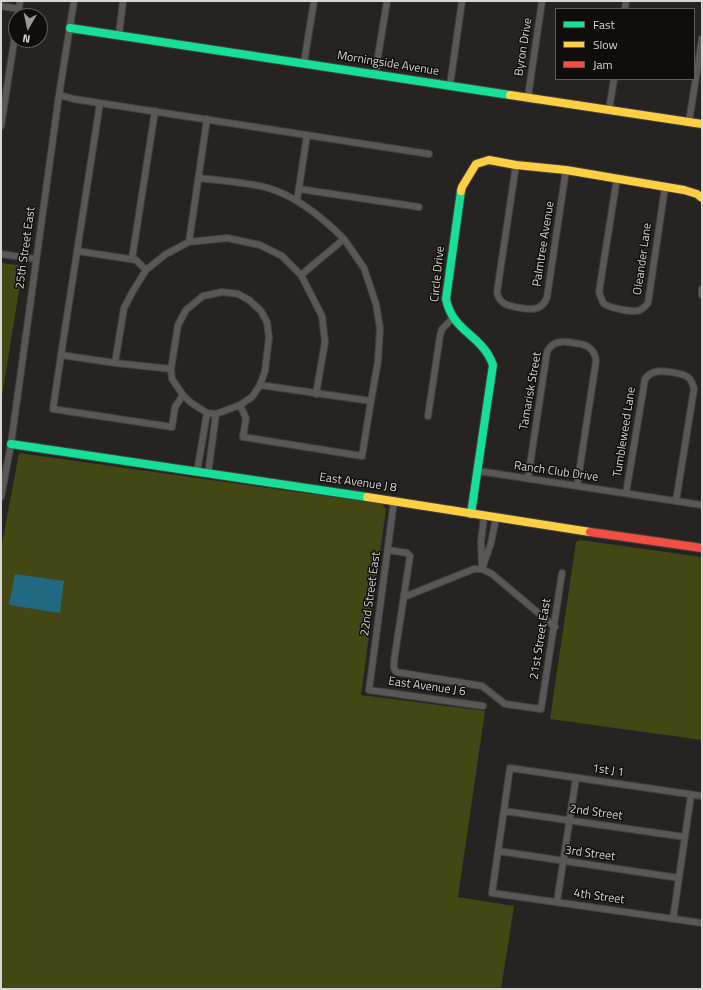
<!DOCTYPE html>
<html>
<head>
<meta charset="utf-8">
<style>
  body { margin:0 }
  #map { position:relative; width:703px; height:990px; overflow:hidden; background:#262422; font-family:"Titillium Web",sans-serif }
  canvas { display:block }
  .frame { position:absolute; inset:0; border:2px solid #d9d7d4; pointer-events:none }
  .legend { position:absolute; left:555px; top:8px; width:140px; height:72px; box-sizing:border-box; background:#0f0e0c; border:1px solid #605e5c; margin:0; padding:5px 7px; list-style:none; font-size:12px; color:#d9d7d4 }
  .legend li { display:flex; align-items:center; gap:8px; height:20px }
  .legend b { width:20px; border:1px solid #605e5c }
  .north { position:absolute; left:8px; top:8px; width:40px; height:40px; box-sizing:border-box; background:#0f0e0c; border:1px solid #605e5c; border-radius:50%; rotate:189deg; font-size:11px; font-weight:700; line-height:16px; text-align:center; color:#d9d7d4 }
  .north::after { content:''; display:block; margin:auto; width:14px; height:18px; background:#9a9896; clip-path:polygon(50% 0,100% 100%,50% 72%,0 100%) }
</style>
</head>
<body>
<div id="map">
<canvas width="703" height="990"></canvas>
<div class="frame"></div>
<ul class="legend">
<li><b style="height:5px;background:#16e098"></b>Fast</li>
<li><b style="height:5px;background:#ffcf43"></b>Slow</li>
<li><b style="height:5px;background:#f24e42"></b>Jam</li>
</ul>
<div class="north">N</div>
</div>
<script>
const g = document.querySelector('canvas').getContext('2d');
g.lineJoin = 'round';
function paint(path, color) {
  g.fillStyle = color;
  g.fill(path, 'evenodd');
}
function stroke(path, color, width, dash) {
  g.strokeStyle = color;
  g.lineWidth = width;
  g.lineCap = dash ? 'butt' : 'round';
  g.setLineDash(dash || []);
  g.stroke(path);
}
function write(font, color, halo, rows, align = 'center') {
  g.font = font + ' "Titillium Web",sans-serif';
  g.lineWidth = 3;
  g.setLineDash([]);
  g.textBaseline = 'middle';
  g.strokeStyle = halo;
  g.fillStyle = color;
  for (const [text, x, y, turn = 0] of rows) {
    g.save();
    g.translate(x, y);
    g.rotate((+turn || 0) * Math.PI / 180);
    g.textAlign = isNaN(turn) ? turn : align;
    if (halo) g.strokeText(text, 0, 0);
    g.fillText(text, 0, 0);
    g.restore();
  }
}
const green = new Path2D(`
  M1,263L23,266L1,402Z
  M19,453L382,504L386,509L361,695L485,711L458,897L514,906L501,989H1V549Z
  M580,540L702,557V740L550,719L576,542Z`);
const water = new Path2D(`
  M15,574L64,581L60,613L9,605Z`);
const street = new Path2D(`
  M1,6L19,9
  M625,9L626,1
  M18,16L20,1
  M119,34L123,1
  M304,63L314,1
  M375,75L387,1
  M450,85L462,1
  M59,95L74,99L429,154
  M528,97L542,1
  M100,103L61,355L115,363
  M609,110L614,79
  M689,122L702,39
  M1,126L16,29
  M516,165L497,292C499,305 510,306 521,308C533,310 543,310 547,297L566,170
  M199,178C222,181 246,182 268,188C296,196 324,219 344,239L301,275
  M617,178L599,292L603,303C609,308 633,313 640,310C644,308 646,306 648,303L665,187
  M299,189L419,207
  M297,201L307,135
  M344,239L364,268L376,304L380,328L378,361L371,401
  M189,242L207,119
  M77,251L136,260L146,270
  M1,254L36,259
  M132,259L155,111
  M702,289V295
  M222,292L238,294L249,300L261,311L267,322L269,337L265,371L260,385L252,397L240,405L216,414L207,413L190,402L183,395L172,379L171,369L178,325L186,310L203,296Z
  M61,355L53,409L172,427L175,407L183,395
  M171,369L115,363L124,308L133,291L146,270L166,254L189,242L227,238L260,245L282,256L301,275L322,316L325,342L316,394
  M240,405L246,418L243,437L362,456L371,401L260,385
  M428,416L440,336L442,329L452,319
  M478,471L702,505
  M197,472L207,413
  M208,474L216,414
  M528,478L547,352C553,340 563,341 574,343C586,344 595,348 596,361L577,486
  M626,493L645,379C648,375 651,373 655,372C662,370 684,373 689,378C692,381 693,385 694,389L676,501
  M1,497L11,444L59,95L74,1
  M394,501L369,690L483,706
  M388,550L407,553L410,556L394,661V668L396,672L482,686L505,704L541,709L562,573
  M482,565L481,542L484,516
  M482,569L491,543L496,518
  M404,597L474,569H482L492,574L555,627
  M702,796L510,768L492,893L702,923
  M504,811L685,837
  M498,851L679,878
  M557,902L576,778
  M673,919L691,795`);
const fast = new Path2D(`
  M70,28L510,95
  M461,191L446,299C453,333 482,334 493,365L471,514
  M11,444L367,497`);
const slow = new Path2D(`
  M510,95L702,124
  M461,191L462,187L476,164L489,160L516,165L566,170L684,190L697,194L702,198
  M367,497L590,532`);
const jam = new Path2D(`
  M590,532L702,548`);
const streetNames = [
  ["Byron Drive",524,47,-81],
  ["Morningside Avenue",388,64,9],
  ["Palmtree Avenue",544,244,-81],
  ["25th Street East",26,248,-82],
  ["Oleander Lane",643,259,-82],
  ["Circle Drive",438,274,-84],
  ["Tamarisk Street",531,391,-80],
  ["Tumbleweed Lane",625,432,-81],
  ["Ranch Club Drive",556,472,8],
  ["East Avenue J 8",358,483,8],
  ["22nd Street East",371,594,-82],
  ["21st Street East",541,639,-81],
  ["East Avenue J 6",427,687,8],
  ["1st J 1",608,771,8],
  ["2nd Street",596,813,8],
  ["3rd Street",590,854,8],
  ["4th Street",599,897,8]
];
paint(green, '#434713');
paint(water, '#216883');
stroke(street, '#434140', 8);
stroke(fast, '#434140', 10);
stroke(slow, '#434140', 10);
stroke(jam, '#434140', 10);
stroke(street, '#595856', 6);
stroke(fast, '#16e098', 8);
stroke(slow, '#ffcf43', 8);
stroke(jam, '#f24e42', 8);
write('12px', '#d9d7d4', '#0f0e0c', streetNames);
</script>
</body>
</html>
